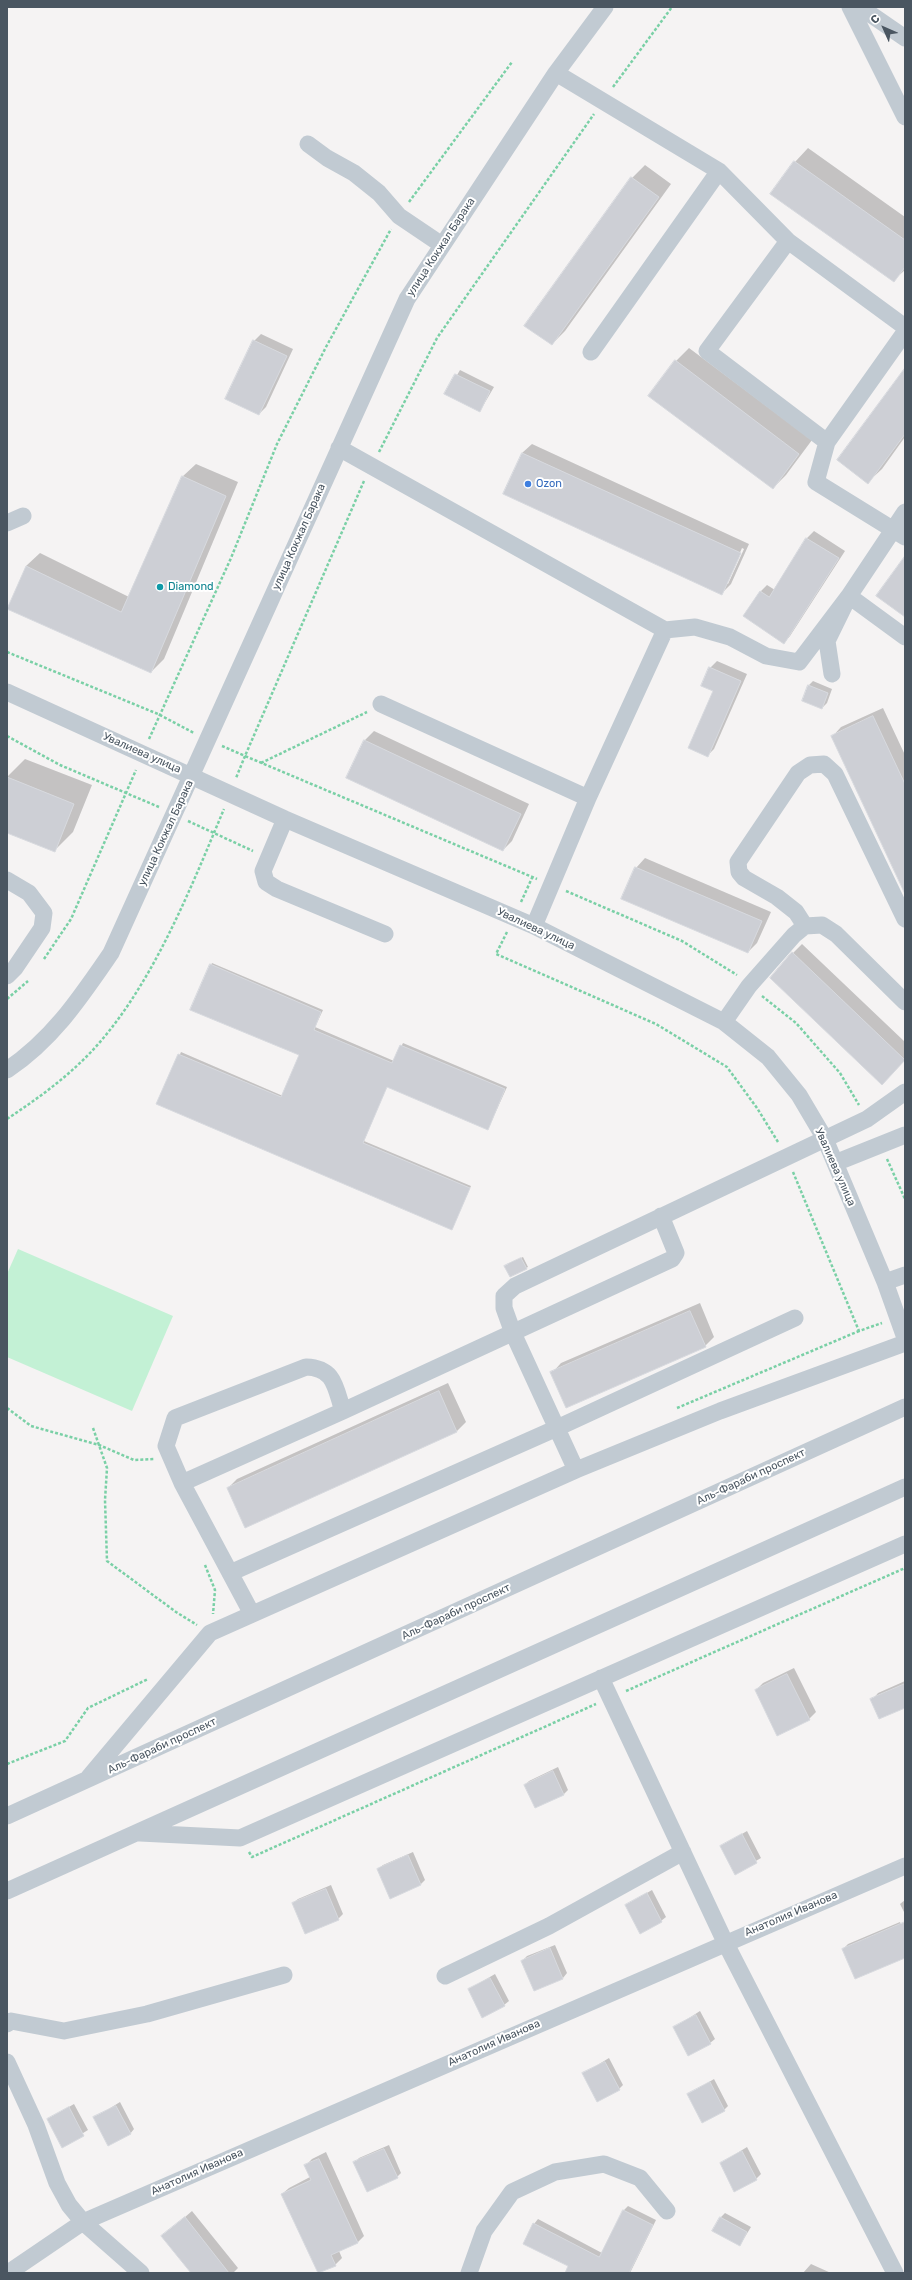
<!DOCTYPE html>
<html>
<head>
<meta charset="utf-8">
<style>
  body { margin:0 }
  #map { position:relative; width:912px; height:2280px; overflow:hidden; background:#f5f3f3; font-family:Rubik,sans-serif }
  canvas { display:block }
  .frame { position:absolute; inset:0; border:8px solid #4a5661; pointer-events:none }
  .north { position:absolute; left:864px; top:8px; width:40px; height:40px; -webkit-text-stroke:3px #fff; paint-order:stroke; rotate:315deg; font-size:11px; font-weight:700; line-height:16px; text-align:center; color:#4a5661 }
  .north::after { content:''; display:block; margin:auto; width:14px; height:18px; background:#4a5661; clip-path:polygon(50% 0,100% 100%,50% 72%,0 100%) }
</style>
</head>
<body>
<div id="map">
<canvas width="912" height="2280"></canvas>
<div class="frame"></div>
<div class="north">С</div>
</div>
<script>
const g = document.querySelector('canvas').getContext('2d');
g.lineJoin = 'round';
function paint(path, color) {
  g.fillStyle = color;
  g.fill(path, 'evenodd');
}
function stroke(path, color, width, dash) {
  g.strokeStyle = color;
  g.lineWidth = width;
  g.lineCap = dash ? 'butt' : 'round';
  g.setLineDash(dash || []);
  g.stroke(path);
}
function write(font, color, halo, rows, align = 'center') {
  g.font = font + ' Rubik,sans-serif';
  g.lineWidth = 4;
  g.setLineDash([]);
  g.textBaseline = 'middle';
  g.strokeStyle = halo;
  g.fillStyle = color;
  for (const [text, x, y, turn = 0] of rows) {
    g.save();
    g.translate(x, y);
    g.rotate((+turn || 0) * Math.PI / 180);
    g.textAlign = isNaN(turn) ? turn : align;
    if (halo) g.strokeText(text, 0, 0);
    g.fillText(text, 0, 0);
    g.restore();
  }
}
const green = new Path2D(`
  M18,1249L173,1316L132,1411L7,1357V1274Z`);
const shadow = new Path2D(`
  M808,148L905,217V270L894,280L795,162Z
  M645,165L671,184L565,331L552,344L632,178Z
  M261,334L293,349L266,407L259,414L254,341Z
  M689,348L812,440L786,475L773,488L676,361Z
  M460,370L494,387L480,411L446,394Z
  M905,370V437L882,469L868,482Z
  M532,444L749,544L731,584L722,593L522,453ZM742,548L744,549L728,584H726Z
  M196,464L238,482L164,659L151,672L26,566L40,553L129,597L182,477Z
  M814,531L845,551L790,636L784,643L761,591L767,585L775,590L807,538Z
  M717,661L747,674L714,749L708,755L714,691L710,668Z
  M813,681L832,689L827,703L822,708L808,686Z
  M883,708L905,755V892L832,737L841,727Z
  M374,731L529,804L512,841L503,850L348,777L365,740Z
  M25,759L92,785L73,832L55,850L7,832V777Z
  M645,858L771,912L757,943L748,952L636,868Z
  M802,944L905,1042V1060L882,1084L793,953Z
  M212,963L323,1010L315,1027L394,1061L403,1043L507,1087L488,1129L387,1086L364,1141L471,1186L452,1229L158,1104L181,1052L283,1096L300,1055L211,965Z
  M523,1257L528,1267L526,1268L507,1264Z
  M700,1303L714,1337L705,1346L552,1373L561,1363Z
  M448,1383L466,1422L457,1431L246,1527L228,1488L237,1479Z
  M794,1668L816,1712L809,1719L756,1690L763,1683Z
  M905,1681V1706L872,1700L878,1693Z
  M558,1767L568,1790L564,1794L535,1807L525,1785L529,1781Z
  M747,1831L761,1858L735,1873L721,1846Z
  M413,1852L425,1880L421,1884L391,1897L378,1869L383,1865Z
  M331,1885L343,1914L338,1919L293,1903L298,1899Z
  M652,1890L666,1917L661,1921L626,1905Z
  M905,1900V1914L900,1904Z
  M900,1922L905,1934V1957L843,1949L848,1944Z
  M555,1945L567,1973L563,1978L535,1990L522,1961L527,1956Z
  M495,1974L509,2001L504,2005L469,1989Z
  M700,2011L715,2039L710,2043L675,2027Z
  M609,2058L623,2085L619,2089L584,2073Z
  M714,2079L728,2106L724,2110L689,2094Z
  M120,2102L134,2129L130,2134L94,2118Z
  M74,2104L88,2130L62,2146L48,2119Z
  M389,2145L401,2173L397,2177L355,2163L359,2158Z
  M747,2147L761,2174L756,2179L721,2163Z
  M326,2152L364,2236L357,2243L339,2251L342,2258L335,2265L282,2194L289,2188L310,2177L305,2166L312,2159Z
  M628,2206L656,2220L630,2273H566L569,2266L534,2224L538,2219L602,2253L623,2211Z
  M192,2211L238,2268L233,2273H192L163,2236Z
  M725,2213L751,2227L740,2245L720,2218Z
  M811,2264L831,2273H803Z`);
const building = new Path2D(`
  M794,161L905,240V267L894,282L770,194Z
  M631,177L659,197L552,345L524,326Z
  M253,340L287,356L259,415L225,399Z
  M675,360L799,454L773,489L648,396Z
  M905,368V434L868,484L837,460Z
  M455,374L490,391L480,412L444,394Z
  M522,453L741,553L722,595L503,494Z
  M182,476L226,496L151,673L7,609L26,566L121,612Z
  M806,538L839,558L784,644L743,616L760,591L769,597Z
  M905,556V617L876,596Z
  M709,667L741,681L708,757L688,748L713,691L701,686Z
  M808,685L828,693L822,709L802,701Z
  M873,716L905,784V894L831,736Z
  M364,740L521,814L503,851L346,778Z
  M7,777L74,804L55,852L7,833Z
  M635,867L762,921L748,953L621,899Z
  M792,952L905,1060L882,1085L770,978Z
  M210,964L321,1012L314,1030L392,1063L400,1045L505,1089L488,1130L387,1087L363,1143L470,1188L452,1230L156,1104L178,1054L281,1097L299,1055L190,1010Z
  M521,1258L527,1269L510,1277L504,1266Z
  M690,1311L706,1347L566,1408L550,1372Z
  M439,1391L457,1432L245,1528L227,1488Z
  M787,1674L810,1720L777,1736L755,1690Z
  M905,1684V1708L879,1719L870,1699Z
  M553,1771L564,1795L535,1808L524,1785Z
  M742,1834L757,1863L735,1875L720,1846Z
  M408,1855L421,1885L390,1899L377,1869Z
  M326,1889L339,1920L305,1934L292,1903Z
  M647,1893L662,1922L640,1934L625,1905Z
  M905,1922V1958L855,1979L842,1949Z
  M550,1948L563,1979L534,1991L521,1961Z
  M490,1978L505,2006L482,2018L468,1989Z
  M696,2015L711,2044L688,2056L673,2027Z
  M605,2062L620,2090L597,2102L582,2073Z
  M710,2082L725,2111L702,2123L687,2094Z
  M116,2106L131,2134L108,2146L93,2117Z
  M69,2107L84,2136L62,2148L47,2119Z
  M384,2149L398,2178L367,2192L353,2162Z
  M742,2151L757,2180L734,2192L720,2163Z
  M319,2159L358,2243L331,2255L336,2266L318,2273L281,2194L311,2180L304,2165Z
  M623,2210L653,2225L629,2273H565L568,2266L523,2244L533,2223L599,2257Z
  M185,2217L229,2273H191L161,2236Z
  M720,2217L747,2232L740,2246L712,2231Z`);
const path = new Path2D(`
  M613,87L672,7
  M409,202L512,62
  M379,452L437,338L594,114
  M364,481L245,756L537,879
  M7,652L158,714L194,733
  M7,736L60,765L159,807
  M149,739L231,558L277,444L326,347L391,229
  M222,746L245,756L236,778
  M261,763L367,712
  M188,821L253,851
  M566,891L682,941L737,975
  M521,902L532,878
  M507,932L496,954L656,1024L727,1067L757,1108L778,1142
  M44,959L71,919L136,770
  M762,996L796,1023L840,1073L859,1105
  M7,999L28,981
  M7,1119C37,1099 65,1079 90,1053C151,989 190,890 224,809
  M887,1159L905,1199
  M793,1172L859,1331L882,1323
  M7,1408L31,1426L99,1445L134,1460L155,1459
  M677,1408L859,1331
  M93,1428L107,1468L105,1500L107,1561L176,1612L197,1625
  M205,1565L215,1590L213,1614
  M626,1691L905,1568
  M7,1764L65,1741L88,1708L148,1679
  M249,1852L252,1857L596,1704`);
const minor = new Path2D(`
  M850,7L905,117
  M860,7L905,38
  M556,73L719,171L788,241L905,327
  M308,144L327,158L354,173L379,193L399,216L442,245
  M788,241L707,351L827,442L905,332
  M591,352L719,171
  M827,442L816,482L905,537
  M339,448L665,630L588,798
  M7,523L23,516
  M665,630L695,627L730,637L766,656L799,662L849,596L905,637
  M832,674L827,641L849,596L905,512
  M7,692L285,819L534,926L724,1022L768,1057L799,1095L825,1139L885,1282L905,1338
  M381,704L588,798L534,926
  M285,819L263,871L266,882L277,889L385,934
  M7,880L29,893L44,913L42,928L15,968L7,976
  M805,926L796,912L777,897L744,878L739,872L738,862L798,773L810,765L824,764L835,774L905,919
  M724,1022L749,986L794,935L805,926L822,925L836,934L905,1002
  M7,1070C53,1039 80,998 111,953L407,299L556,73L605,7
  M835,1163L905,1135
  M885,1282L905,1275
  M576,1470L513,1333L504,1308V1296L515,1286L867,1119L905,1092
  M182,1483L343,1411L672,1259L676,1253L661,1216
  M230,1573L557,1428L795,1318
  M252,1614L182,1483L166,1446L175,1418L306,1367C335,1368 335,1387 343,1411
  M601,1678L725,1942L895,2273
  M89,1777L210,1633L576,1470L720,1411L905,1343
  M7,1816L905,1407
  M140,1833L240,1838L905,1544
  M7,1891L905,1487
  M445,1976L549,1926L683,1852
  M7,2024L11,2021L64,2031L147,2014L284,1975
  M7,2062L36,2125L57,2183L69,2205L83,2222L141,2273
  M8,2273L83,2222L905,1866
  M469,2273L484,2231L512,2192L555,2172L604,2164L640,2178L667,2211`);
const markers = [
  [528,484,4,"#3f7fe0"],
  [160,587,4,"#0f9aa8"]
];
const streetNames = [
  ["улица Кокжал Барака",441,247,-57],
  ["улица Кокжал Барака",299,537,-66],
  ["Увалиева улица",142,753,24],
  ["улица Кокжал Барака",166,833,-65],
  ["Увалиева улица",536,929,25],
  ["Увалиева улица",835,1167,66],
  ["Аль-Фараби проспект",751,1477,-25],
  ["Аль-Фараби проспект",456,1612,-25],
  ["Аль-Фараби проспект",162,1746,-25],
  ["Анатолия Иванова",791,1914,-23],
  ["Анатолия Иванова",494,2043,-24],
  ["Анатолия Иванова",197,2172,-24]
];
const shopNames = [
  ["Ozon",536,484]
];
const cultureNames = [
  ["Diamond",168,587]
];
paint(green, '#c3f1d5');
paint(shadow, '#0003');
paint(building, '#cdcfd5');
stroke(building, '#d7d9de', 1);
stroke(path, '#7ad0a6', 2.5, [3, 2]);
stroke(minor, '#c1cad2', 17);
for (const [x, y, r, color] of markers) {
  const dot = new Path2D();
  dot.arc(x, y, r, 0, 2 * Math.PI);
  g.fillStyle = color;
  g.fill(dot);
  stroke(dot, '#fff', 1.5);
}
write('11px', '#4a5661', '#fff', streetNames);
write('11px', '#366cbe', '#fff', shopNames, 'left');
write('11px', '#0d838f', '#fff', cultureNames, 'left');
</script>
</body>
</html>
